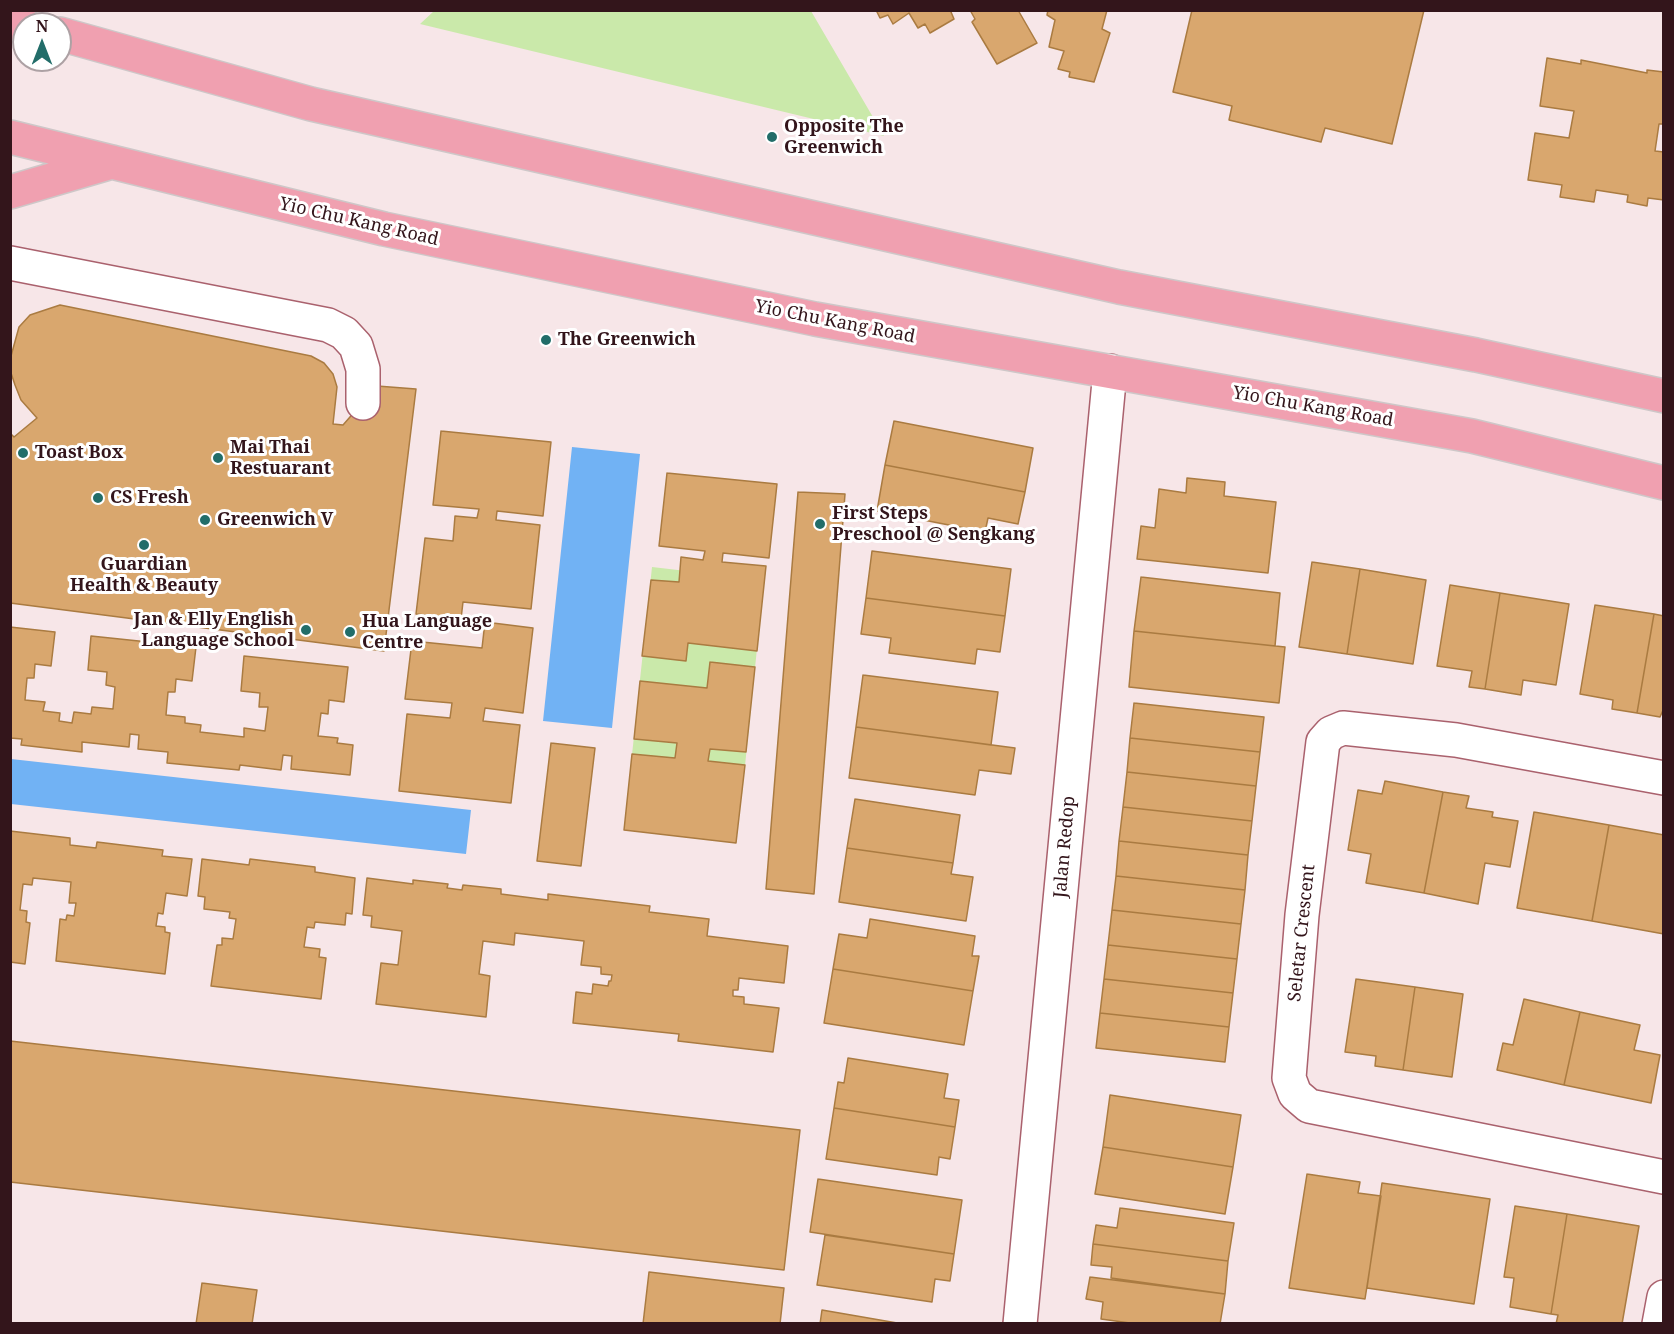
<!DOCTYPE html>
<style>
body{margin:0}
#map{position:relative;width:1674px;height:1334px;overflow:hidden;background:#f7e6e8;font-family:"Noto Serif",serif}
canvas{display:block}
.frame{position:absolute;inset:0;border:12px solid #33151b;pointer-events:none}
.north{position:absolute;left:12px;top:12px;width:60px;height:60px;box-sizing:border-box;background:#fff;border:2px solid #ada1a4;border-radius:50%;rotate:0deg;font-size:16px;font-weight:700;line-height:24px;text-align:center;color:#33151b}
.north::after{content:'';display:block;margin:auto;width:21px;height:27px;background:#226d69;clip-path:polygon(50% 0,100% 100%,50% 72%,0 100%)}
</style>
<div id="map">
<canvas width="1674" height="1334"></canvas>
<div class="frame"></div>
<div class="north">N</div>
</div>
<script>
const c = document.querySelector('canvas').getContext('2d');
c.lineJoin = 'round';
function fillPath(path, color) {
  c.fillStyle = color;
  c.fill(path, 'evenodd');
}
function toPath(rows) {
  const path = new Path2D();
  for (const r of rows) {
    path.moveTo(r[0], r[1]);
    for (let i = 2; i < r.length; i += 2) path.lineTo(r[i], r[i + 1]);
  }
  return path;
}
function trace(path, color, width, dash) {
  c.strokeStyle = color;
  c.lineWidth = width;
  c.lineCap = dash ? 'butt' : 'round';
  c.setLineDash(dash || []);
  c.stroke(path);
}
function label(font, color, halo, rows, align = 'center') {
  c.font = font + ' "Noto Serif",serif';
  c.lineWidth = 6;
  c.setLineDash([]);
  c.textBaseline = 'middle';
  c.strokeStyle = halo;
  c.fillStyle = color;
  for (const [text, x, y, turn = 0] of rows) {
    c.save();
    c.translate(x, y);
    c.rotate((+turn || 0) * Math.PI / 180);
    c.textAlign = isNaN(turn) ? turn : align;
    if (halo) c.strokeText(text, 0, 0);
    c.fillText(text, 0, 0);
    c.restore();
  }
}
fillPath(toPath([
 [434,11,811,11,884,136,420,24],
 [652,567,764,580,742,795,629,783]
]), '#cae9aa');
fillPath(toPath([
 [572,447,640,454,612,728,543,721],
 [11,759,471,810,466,854,11,804]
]), '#71b2f4');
const building = toPath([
 [876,10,954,10,951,12,954,19,930,33,925,24,918,28,909,13,893,24,888,15,880,18,876,10],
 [970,10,1018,10,1037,43,997,64,972,22,975,19,970,10],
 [1048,10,1107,10,1102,29,1110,33,1094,82,1069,77,1070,72,1058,69,1064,51,1049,47,1055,20,1047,15,1048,10],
 [1192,10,1424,10,1392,144,1325,128,1321,142,1229,120,1232,106,1173,92,1192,10],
 [1547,58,1581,64,1581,60,1647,73,1647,70,1664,72,1664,124,1659,124,1655,151,1664,152,1664,200,1648,198,1647,206,1627,202,1628,195,1596,190,1594,202,1560,197,1562,185,1528,180,1535,133,1569,138,1574,111,1540,106,1547,58],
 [60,305,311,356,324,363,333,374,337,387,333,424,343,425,377,386,416,389,384,651,10,603,10,433,14,437,37,418,21,400,15,385,11,373,11,356,19,327,30,315,60,305],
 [894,421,1033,448,1025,492,885,465,894,421],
 [441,431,551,442,543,516,497,511,496,520,540,525,531,609,463,602,461,619,416,614,425,538,453,541,455,516,477,518,479,509,433,505,441,431],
 [885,465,1025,492,1018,524,988,518,985,532,877,511,885,465],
 [667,473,777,484,769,558,723,553,722,562,766,566,757,651,688,643,686,661,642,656,651,580,679,582,681,557,703,560,705,551,659,546,667,473],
 [1187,478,1225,482,1224,496,1276,502,1268,573,1137,559,1141,526,1155,528,1159,489,1186,493,1187,478],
 [798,492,845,494,814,894,766,889,798,492],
 [872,551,1011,569,1005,616,866,598,872,551],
 [1312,562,1360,569,1347,654,1299,647,1312,562],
 [1360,569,1426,580,1413,664,1347,654,1360,569],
 [1141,577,1280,593,1275,646,1134,631,1141,577],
 [1450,585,1500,593,1485,689,1469,687,1472,671,1437,666,1450,585],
 [1500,593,1569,604,1556,685,1523,680,1521,695,1485,689,1500,593],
 [866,598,1005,616,1000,652,977,649,975,664,889,653,891,638,861,634,866,598],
 [1595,605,1654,614,1637,713,1612,709,1613,700,1580,694,1595,605],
 [1654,614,1664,616,1664,708,1660,717,1637,713,1654,614],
 [485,622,533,628,523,713,485,708,483,721,520,725,511,803,399,791,407,714,450,718,452,703,405,699,412,641,482,648,485,622],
 [10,627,55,632,51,666,35,664,34,678,27,678,25,700,45,702,43,711,60,713,59,721,72,723,74,712,91,714,92,707,113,709,115,687,106,685,107,672,88,670,91,636,196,647,192,681,176,679,175,692,168,692,166,715,185,717,185,723,201,725,200,732,244,737,244,728,265,731,268,707,259,707,260,693,241,691,244,656,348,667,344,702,329,700,328,714,321,713,318,736,338,738,337,743,353,745,350,775,291,769,292,756,283,755,281,770,240,765,239,770,167,763,168,752,138,749,139,735,130,734,129,747,82,742,82,752,21,745,22,739,10,738,10,627],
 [1134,631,1285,647,1279,703,1129,687,1134,631],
 [710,662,755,667,746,752,710,749,708,761,745,765,736,843,624,830,632,754,675,758,677,743,634,739,640,681,707,688,710,662],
 [863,675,998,692,991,745,856,727,863,675],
 [1134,703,1264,717,1260,752,1130,738,1134,703],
 [856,727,1015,748,1011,774,979,770,975,795,849,778,856,727],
 [1130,738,1260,752,1256,786,1127,772,1130,738],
 [551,743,595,748,581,866,537,861,551,743],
 [1127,772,1256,786,1252,821,1123,807,1127,772],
 [1385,781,1443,792,1424,893,1366,883,1371,854,1348,850,1358,790,1382,794,1385,781],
 [1443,792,1469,796,1466,808,1493,812,1492,817,1518,821,1510,867,1485,863,1478,904,1424,893,1443,792],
 [855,799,960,815,953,863,847,848,855,799],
 [1123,807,1252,821,1248,855,1119,841,1123,807],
 [1534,812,1609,825,1592,921,1517,908,1534,812],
 [1609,825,1664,835,1664,934,1592,921,1609,825],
 [10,831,70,838,70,845,96,848,97,842,163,850,162,856,192,859,187,896,166,893,163,914,158,913,156,926,165,927,165,932,170,933,165,974,56,961,60,919,66,920,67,915,74,916,76,903,69,903,71,882,33,878,32,885,23,884,20,910,27,911,26,922,30,923,25,964,10,962,10,831],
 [1119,841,1248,855,1245,890,1116,876,1119,841],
 [847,848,953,863,951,874,973,877,966,921,839,902,847,848],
 [202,859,249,865,250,859,315,867,315,872,355,878,352,914,346,913,345,925,315,922,314,928,307,927,304,947,320,949,319,957,326,958,321,999,211,986,217,945,222,945,222,938,233,939,236,919,229,918,230,912,204,909,205,897,198,896,202,859],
 [1116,876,1245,890,1241,924,1112,910,1116,876],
 [367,878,413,884,413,880,448,884,447,888,462,890,463,885,501,889,501,894,548,900,548,894,650,906,649,912,709,919,707,936,788,946,784,983,739,978,738,990,733,990,733,996,744,997,744,1004,779,1008,773,1052,678,1041,679,1034,573,1023,576,992,592,994,593,984,608,986,609,981,611,981,612,975,601,974,601,967,581,965,584,941,515,933,514,945,483,941,479,974,490,976,486,1017,376,1004,381,963,398,965,402,931,371,927,372,916,363,915,367,878],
 [1112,910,1241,924,1237,959,1108,945,1112,910],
 [870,919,975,936,972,956,979,956,973,991,833,969,839,934,867,938,870,919],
 [1108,945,1237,959,1233,993,1104,979,1108,945],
 [833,969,973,991,964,1045,824,1023,833,969],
 [1104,979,1233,993,1229,1027,1100,1013,1104,979],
 [1356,979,1415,987,1403,1070,1375,1066,1376,1056,1345,1052,1356,979],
 [1415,987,1463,994,1452,1077,1403,1070,1415,987],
 [1524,999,1580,1012,1564,1085,1497,1070,1503,1043,1513,1045,1524,999],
 [1580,1012,1640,1025,1634,1050,1660,1055,1651,1103,1564,1085,1580,1012],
 [1100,1013,1229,1027,1225,1062,1096,1048,1100,1013],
 [10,1041,800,1130,784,1270,10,1182,10,1041],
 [848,1058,948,1074,944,1098,959,1100,955,1127,834,1108,838,1082,844,1083,848,1058],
 [1110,1095,1241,1115,1233,1167,1103,1147,1110,1095],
 [834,1108,955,1127,950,1159,939,1157,937,1175,826,1159,834,1108],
 [1103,1147,1233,1167,1225,1214,1095,1194,1103,1147],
 [1307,1174,1360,1182,1358,1193,1381,1196,1365,1299,1289,1288,1307,1174],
 [818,1179,962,1200,954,1254,810,1232,818,1179],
 [1382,1183,1490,1199,1474,1304,1367,1288,1382,1183],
 [1515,1206,1567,1214,1551,1314,1510,1307,1514,1278,1504,1277,1515,1206],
 [1120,1208,1234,1223,1228,1261,1093,1244,1096,1225,1117,1228,1120,1208],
 [1567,1214,1639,1226,1622,1324,1556,1324,1558,1315,1551,1314,1567,1214],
 [825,1235,954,1254,950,1281,935,1279,932,1302,817,1285,825,1235],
 [1093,1244,1228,1261,1225,1294,1111,1278,1112,1267,1091,1265,1093,1244],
 [649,1272,784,1288,780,1324,643,1324,649,1272],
 [1090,1277,1225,1294,1220,1324,1137,1324,1101,1319,1103,1302,1086,1299,1090,1277],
 [202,1283,257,1290,252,1324,196,1324,202,1283],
 [822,1310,903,1324,820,1324,822,1310]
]);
fillPath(building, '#d9a76e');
trace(building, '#aa7b41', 1.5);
const minor = toPath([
 [10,263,328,325,344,333,356,346,363,369,363,403],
 [1664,778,1456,740,1343,728,1331,733,1323,742,1302,915,1289,1078,1295,1094,1309,1106,1664,1177],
 [1020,1324,1110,371],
 [1659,1324,1664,1297]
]);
const major = toPath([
 [10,21,24,25],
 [60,34,311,104,1119,287,1476,355,1664,396],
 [10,137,384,229,815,319,1472,436,1664,483],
 [10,192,112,162]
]);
trace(minor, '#aa616d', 36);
trace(major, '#cec7c8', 36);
trace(minor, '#fff', 33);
trace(major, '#f0a0b0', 33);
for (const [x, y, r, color] of [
 [772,137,6,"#226d69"],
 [546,340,6,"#226d69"],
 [23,453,6,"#226d69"],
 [218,458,6,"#226d69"],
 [98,498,6,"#226d69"],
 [205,520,6,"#226d69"],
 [820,524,6,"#226d69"],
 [144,545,6,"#226d69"],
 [306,630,6,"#226d69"],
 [350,632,6,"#226d69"]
]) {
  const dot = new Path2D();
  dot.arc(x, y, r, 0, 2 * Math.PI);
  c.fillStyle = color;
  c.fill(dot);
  trace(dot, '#fff', 2);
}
label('bold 18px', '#33151b', '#fff', [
 ["Opposite The",784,127],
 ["Greenwich",784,148],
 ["The Greenwich",558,340],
 ["Mai Thai",230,448],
 ["Restuarant",230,469],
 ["Toast Box",35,453],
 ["CS Fresh",110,498],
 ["First Steps",832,514],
 ["Preschool @ Sengkang",832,535],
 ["Greenwich V",217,520],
 ["Guardian",144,565,"center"],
 ["Health & Beauty",144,586,"center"],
 ["Jan & Elly English",294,620,"right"],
 ["Language School",294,641,"right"],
 ["Hua Language",362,622],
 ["Centre",362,643]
], 'left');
label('18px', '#33151b', '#fff', [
 ["Yio Chu Kang Road",359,222,13],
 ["Yio Chu Kang Road",835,322,11],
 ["Yio Chu Kang Road",1313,407,10],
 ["Jalan Redop",1065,847,-85],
 ["Seletar Crescent",1302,933,-84]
]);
</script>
